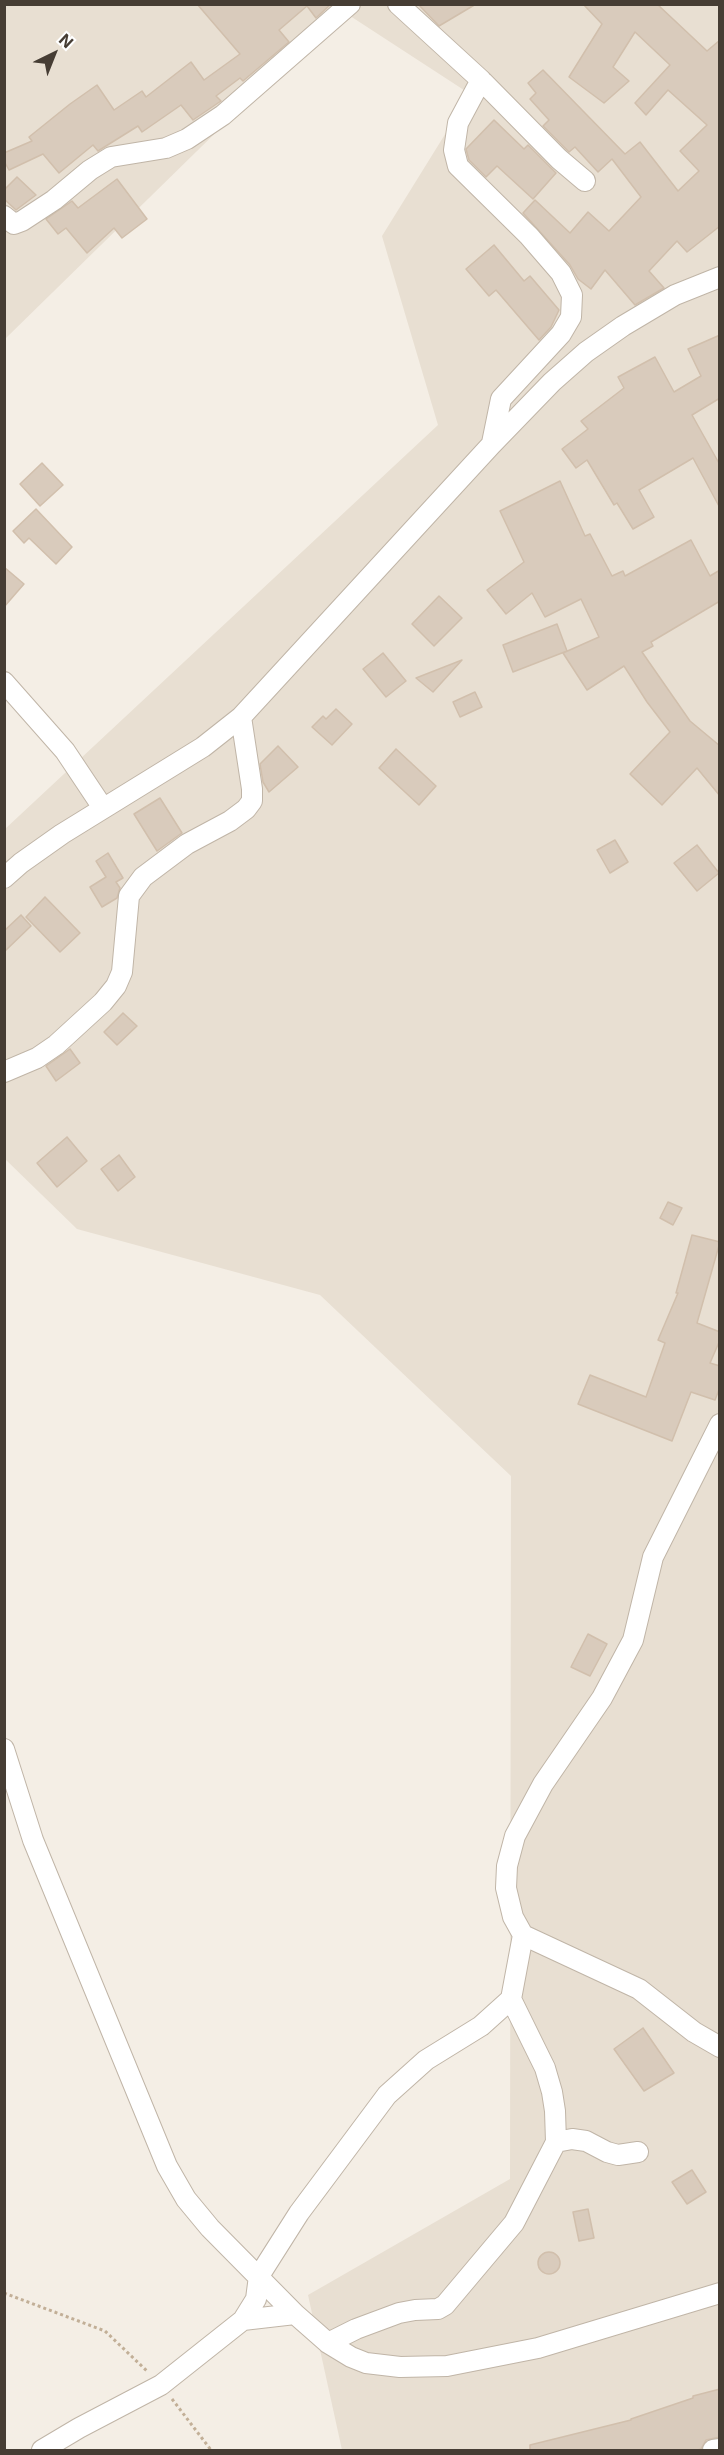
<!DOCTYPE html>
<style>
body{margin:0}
#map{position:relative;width:724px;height:2455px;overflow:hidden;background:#f4eee5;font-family:Inter,sans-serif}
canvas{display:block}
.frame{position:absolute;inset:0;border:6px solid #463d34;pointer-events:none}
.north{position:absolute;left:24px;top:24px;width:60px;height:60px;-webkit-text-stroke:4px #fff;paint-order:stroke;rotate:43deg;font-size:16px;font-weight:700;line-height:24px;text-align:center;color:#463d34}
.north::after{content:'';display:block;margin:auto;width:21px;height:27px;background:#463d34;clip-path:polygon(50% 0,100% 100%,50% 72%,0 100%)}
</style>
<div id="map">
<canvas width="724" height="2455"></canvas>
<div class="frame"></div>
<div class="north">N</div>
</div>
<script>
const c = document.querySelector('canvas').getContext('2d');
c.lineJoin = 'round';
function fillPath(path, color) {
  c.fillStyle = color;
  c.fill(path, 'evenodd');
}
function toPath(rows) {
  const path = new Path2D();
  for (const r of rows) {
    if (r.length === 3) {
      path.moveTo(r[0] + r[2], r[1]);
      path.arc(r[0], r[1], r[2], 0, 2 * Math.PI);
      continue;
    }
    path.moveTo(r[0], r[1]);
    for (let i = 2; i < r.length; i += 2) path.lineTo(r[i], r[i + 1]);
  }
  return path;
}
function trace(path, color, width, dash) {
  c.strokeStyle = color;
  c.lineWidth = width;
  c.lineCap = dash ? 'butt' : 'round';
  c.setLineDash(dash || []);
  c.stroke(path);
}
fillPath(toPath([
 [5,5,719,5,719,2450,342,2450,308,2295,510,2179,511,1476,320,1295,77,1229,5,1159,5,829,438,425,382,236,470,94,341,10,5,339]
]), '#e8dfd2');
const building = toPath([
 [197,4,331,4,316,18,307,6,279,30,289,42,243,81,240,78,216,96,221,101,193,120,181,105,142,132,138,126,98,151,93,145,59,173,43,154,9,170,4,161,4,153,32,141,29,137,70,104,97,85,114,110,142,91,146,97,191,62,204,80,240,54,197,4],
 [418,4,476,4,439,26,418,4],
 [583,4,657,4,707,51,720,40,720,226,687,252,677,241,649,271,664,288,635,305,605,270,591,289,578,279,570,265,523,213,535,200,570,233,588,212,609,231,641,197,612,159,598,172,575,147,569,152,543,126,549,120,530,99,536,93,528,83,543,70,625,154,640,142,678,191,699,171,680,151,707,125,668,90,646,115,635,103,670,65,635,32,613,67,629,81,604,103,569,77,602,24,583,4],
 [494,120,524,149,528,145,556,173,533,199,497,166,486,177,469,160,466,149,494,120],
 [17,177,36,195,16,210,4,199,4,190,17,177],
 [117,179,147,219,122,238,114,228,87,253,66,228,58,234,46,219,72,201,78,208,117,179],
 [494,245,524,281,530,276,559,310,551,327,539,340,496,290,489,296,466,269,494,245],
 [720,335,720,398,692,415,720,465,720,508,693,458,639,490,654,517,633,529,617,503,614,505,587,460,576,468,562,449,588,429,581,421,624,388,618,377,655,357,674,392,701,376,688,349,720,335],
 [42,463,63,485,40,506,20,484,42,463],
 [560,481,585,536,590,534,612,576,623,571,625,576,691,540,710,576,720,570,720,601,651,642,653,646,642,652,690,721,720,746,720,796,697,768,662,805,630,774,670,732,647,702,624,666,587,690,563,653,599,637,581,599,545,617,532,593,506,614,487,590,524,562,500,511,560,481],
 [36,509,72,547,56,564,29,538,24,543,13,531,36,509],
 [4,567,24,584,4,607,4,567],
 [439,596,462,618,434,646,412,624,439,596],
 [557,624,567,651,513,672,503,645,557,624],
 [383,653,406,681,386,697,363,669,383,653],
 [462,660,433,692,416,678,462,660],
 [475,692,482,707,460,717,453,702,475,692],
 [336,709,352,724,332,745,312,727,323,716,326,719,336,709],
 [278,746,298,767,269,792,263,782,260,764,278,746],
 [396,749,436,786,419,805,379,768,396,749],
 [160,798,182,833,157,851,134,814,160,798],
 [615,840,628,862,610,873,597,850,615,840],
 [697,845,719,873,697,891,674,863,697,845],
 [108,853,123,878,116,882,120,888,117,898,102,907,90,887,106,877,96,861,108,853],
 [45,897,80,933,60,952,26,917,45,897],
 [21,915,31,926,4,952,4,931,21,915],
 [123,1013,137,1026,117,1045,104,1032,123,1013],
 [70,1049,80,1063,56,1081,46,1066,70,1049],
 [67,1137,87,1161,57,1187,37,1163,67,1137],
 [119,1155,135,1177,118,1191,101,1169,119,1155],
 [668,1202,682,1208,673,1225,660,1218,668,1202],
 [692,1235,720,1242,697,1323,720,1332,720,1340,710,1363,720,1366,720,1387,715,1400,691,1392,672,1441,578,1404,590,1375,646,1397,665,1343,658,1340,678,1293,676,1293,692,1235],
 [588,1634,607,1644,590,1676,571,1667,588,1634],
 [643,2028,674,2073,644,2091,614,2049,643,2028],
 [692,2170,706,2192,687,2204,672,2182,692,2170],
 [588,2209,594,2238,579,2241,573,2212,588,2209],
 [549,2263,11],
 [720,2389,720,2437,706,2440,701,2449,694,2451,530,2451,530,2445,631,2420,631,2419,693,2398,693,2396,720,2389]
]);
fillPath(building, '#d9cbbc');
trace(building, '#d1bfac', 1.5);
const minor = toPath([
 [398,4,481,80,559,159,585,181],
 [481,80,458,123,454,150,458,166,529,236,561,273,572,295,571,317,561,334,501,399,492,443],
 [4,216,14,224,22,221,54,200,90,170,111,157,166,148,187,139,223,115,350,4],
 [4,682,65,751,103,808],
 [4,878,21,863,62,834,203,747,241,717,492,444,552,382,586,352,623,326,675,295,720,277],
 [4,1072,37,1058,56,1045,103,1002,116,986,122,972,129,896,143,877,187,844,230,821,246,809,252,801,252,789,241,717],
 [720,1424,653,1557,633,1640,602,1698,543,1784,515,1836,507,1866,506,1888,513,1917,523,1935,639,1989,694,2032,720,2047],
 [4,1749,33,1840,167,2166,186,2199,210,2228,295,2314,328,2343,351,2357,366,2363,400,2367,447,2366,538,2348,720,2293],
 [511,1999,545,2068,552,2092,555,2111,556,2142],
 [243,2320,295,2314],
 [328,2343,356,2329,399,2313,415,2310,438,2309,445,2305,514,2223,556,2142,572,2139,586,2141,607,2152,618,2155,638,2152],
 [42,2450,79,2428,161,2385,243,2320,256,2299,259,2276,299,2213,387,2095,426,2060,481,2026,511,1999,523,1935],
 [713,2450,720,2449]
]);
trace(minor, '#c0b5a7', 22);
trace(toPath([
 [4,2293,105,2331,148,2372],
 [172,2399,211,2450]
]), '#c2af97', 3, [3, 3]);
trace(minor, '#fff', 20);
</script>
